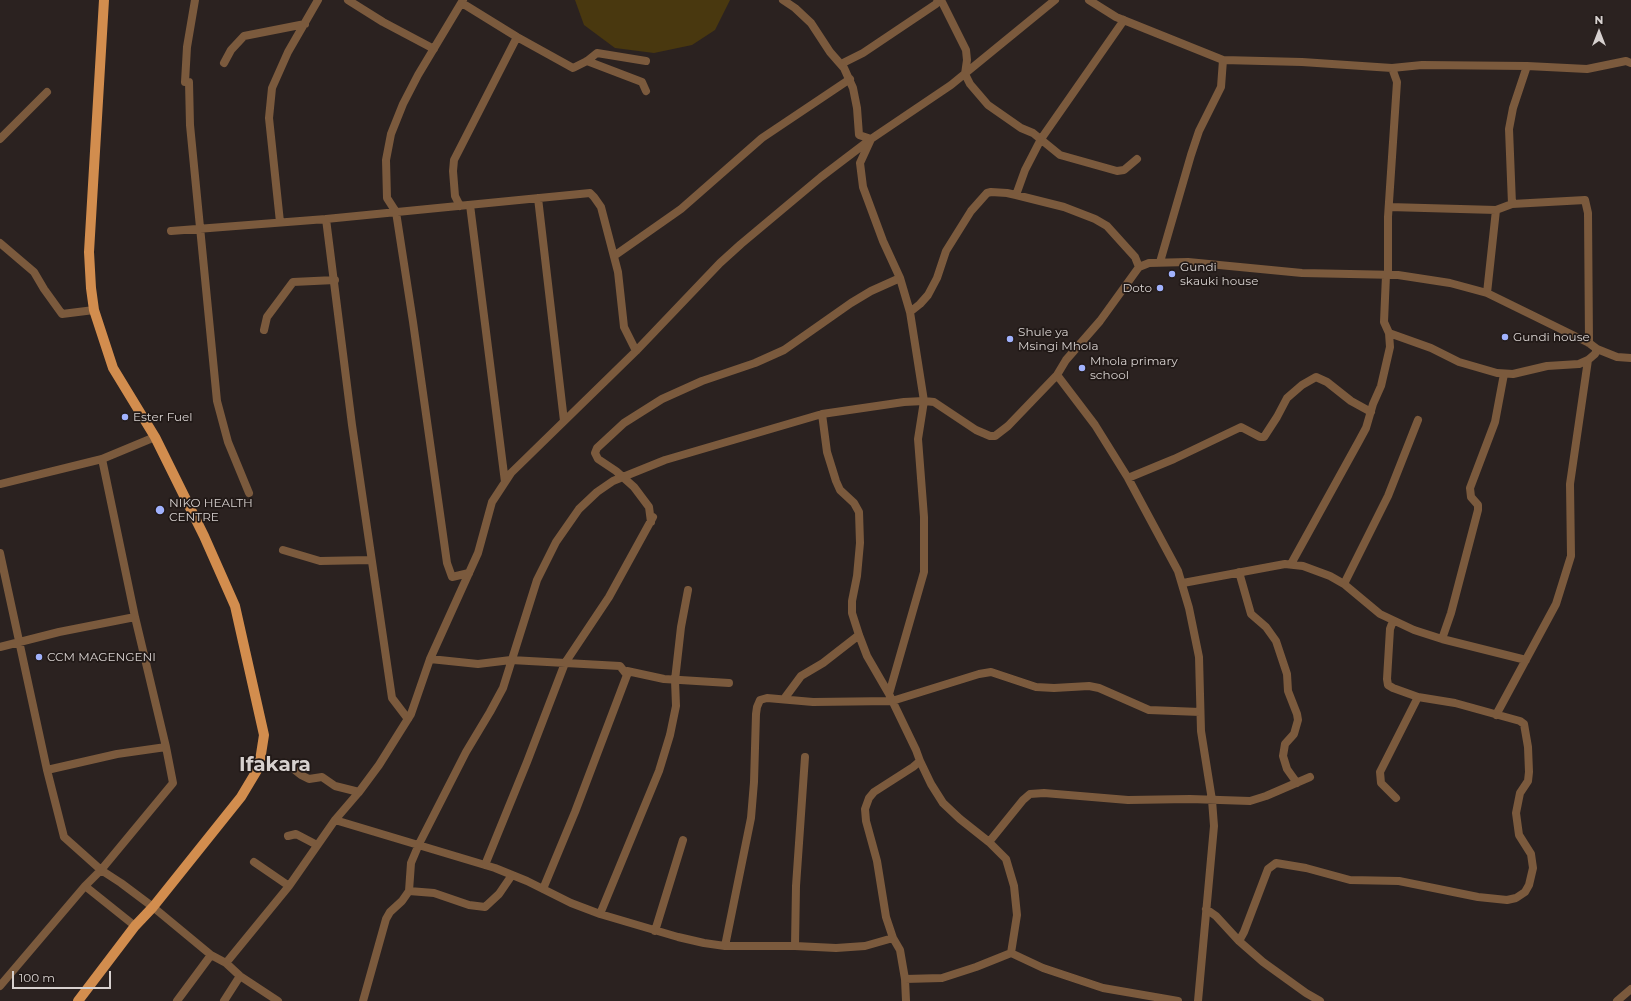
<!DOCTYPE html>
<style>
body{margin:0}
#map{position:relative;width:1631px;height:1001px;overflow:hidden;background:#2b2220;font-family:Montserrat,sans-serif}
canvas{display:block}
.north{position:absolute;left:1579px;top:12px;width:40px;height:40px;-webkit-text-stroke:3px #211917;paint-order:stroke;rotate:0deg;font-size:11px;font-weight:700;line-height:16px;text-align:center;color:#d7d1cf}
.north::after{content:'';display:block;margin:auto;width:14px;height:18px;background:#d7d1cf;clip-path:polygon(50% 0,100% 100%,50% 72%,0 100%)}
.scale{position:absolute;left:12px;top:971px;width:99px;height:18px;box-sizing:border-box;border:2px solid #d7d1cf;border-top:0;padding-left:5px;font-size:12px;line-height:14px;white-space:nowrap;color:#d7d1cf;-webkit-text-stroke:3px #211917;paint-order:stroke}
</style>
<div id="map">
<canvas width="1631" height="1001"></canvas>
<div class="north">N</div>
<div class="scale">100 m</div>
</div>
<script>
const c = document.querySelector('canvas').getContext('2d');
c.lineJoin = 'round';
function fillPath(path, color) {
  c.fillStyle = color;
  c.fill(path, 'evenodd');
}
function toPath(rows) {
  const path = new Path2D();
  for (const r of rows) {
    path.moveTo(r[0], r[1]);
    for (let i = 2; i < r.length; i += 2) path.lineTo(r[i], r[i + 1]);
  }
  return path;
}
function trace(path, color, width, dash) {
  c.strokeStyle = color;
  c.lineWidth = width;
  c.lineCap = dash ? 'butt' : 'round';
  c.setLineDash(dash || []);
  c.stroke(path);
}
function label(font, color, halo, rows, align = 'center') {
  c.font = font + ' Montserrat,sans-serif';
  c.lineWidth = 3.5;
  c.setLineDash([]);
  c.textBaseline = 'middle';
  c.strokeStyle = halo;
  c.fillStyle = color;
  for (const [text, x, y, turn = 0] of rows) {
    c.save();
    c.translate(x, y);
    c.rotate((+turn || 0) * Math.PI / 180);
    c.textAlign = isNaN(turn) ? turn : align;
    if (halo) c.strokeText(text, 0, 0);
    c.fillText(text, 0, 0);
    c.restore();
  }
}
fillPath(toPath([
 [575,0,730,0,715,30,692,45,654,53,615,48,584,25]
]), '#49380f');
trace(toPath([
 [348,0,383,22,434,49],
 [463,0,418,75,403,104,391,134,386,160,387,198,396,212,413,322,447,563,452,577,469,573],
 [783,0,795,8,811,23,830,52,844,68,853,88,857,108,859,135,871,139,860,163,863,187,883,241,900,278,910,312,924,401,918,439,924,517,924,572,889,694,916,750,920,761,913,767,874,792,869,798,865,809,866,821,877,861,886,917,893,938,900,950,905,979,906,1001],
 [941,0,966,50,967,60,965,74,970,84,988,105,1021,128,1033,133,1060,155,1117,171,1124,170,1137,159],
 [1089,0,1116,17,1223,60,1302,62,1392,68,1397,82,1388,217,1388,275],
 [462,3,517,37,573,68,587,61,597,53,646,61],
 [587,61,642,82,646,91],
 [224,63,231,50,244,36,305,24],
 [841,64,863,53,936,4,938,0],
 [1392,68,1422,65,1527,66,1587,69,1626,61,1631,63],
 [185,82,187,47,195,0],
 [189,82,190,125,217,401,228,442,249,493],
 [0,139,47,92],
 [1016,195,1025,170,1041,139,1124,20],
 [538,198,564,421],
 [1512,204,1509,129,1513,108,1527,66],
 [470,205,505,482],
 [460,206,455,196,453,171,454,160,517,37],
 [1389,207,1496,210,1512,204,1585,200,1588,213,1589,343],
 [326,219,352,425,392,698,408,719],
 [280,222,269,118,272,88,288,52,318,0],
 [171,231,326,219,590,193,594,197,601,207,618,272,624,327,636,351],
 [0,243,34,272,44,289,62,314,94,310],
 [614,256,681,209,762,138,850,79],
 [1160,262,1191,155,1199,131,1221,87,1223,60],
 [1487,293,1496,210],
 [910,312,920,304,928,295,937,278,946,251,971,211,987,193,991,192,1007,193,1016,195,1064,207,1095,219,1107,226,1135,257,1139,267],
 [264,330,267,317,293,282,335,280],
 [1389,333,1431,348,1459,362,1497,373,1513,374,1547,366,1579,364,1588,360,1595,354,1597,349],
 [1057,375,1095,425,1128,478,1178,571,1189,608,1199,657,1201,731,1212,800,1214,826,1198,1001],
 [822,414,827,452,836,481,840,490,854,503,859,512,860,543,857,576,852,601,852,613,859,635,867,656,889,694],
 [1128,478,1174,459,1241,427,1260,437,1264,437,1277,417,1287,398,1302,385,1316,377,1327,382,1351,401,1371,412],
 [0,484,102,459,155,437],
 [651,522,649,507,634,487,616,471,598,459,595,453,597,448,624,423,662,399,702,381,755,363,784,350,851,303,871,291,900,278],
 [283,550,320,561,371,560],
 [0,553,47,770,64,837,101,870,121,883,153,907,211,955,226,963,240,976,278,1001],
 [1291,564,1359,441,1366,428,1373,404,1381,386,1390,347,1389,333,1384,322,1386,275],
 [1239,572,1251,614,1266,627,1276,641,1287,674,1288,691,1297,714,1298,720,1294,734,1285,744,1283,756,1287,769,1297,783],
 [1183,583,1285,564,1303,566,1330,576,1344,584,1380,614,1414,630,1442,639,1526,660],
 [1344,584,1388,496,1418,420],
 [1442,639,1451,613,1478,510,1478,505,1471,497,1470,488,1495,422,1504,374],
 [0,647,59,632,135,617],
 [430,659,478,664,511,660,620,666,627,675,575,812,543,889],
 [627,675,627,671,664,679,729,683],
 [784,699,801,676,823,663,859,635],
 [1496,715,1556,604,1571,556,1570,484,1588,360],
 [920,761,931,784,943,803,960,819,989,842,1006,859,1014,886,1017,915,1011,953],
 [286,763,301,775,309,779,322,777,335,786,359,792],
 [47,770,117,754,166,747],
 [1396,798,1381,783,1380,772,1418,697],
 [335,820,495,868,527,881,571,903,600,914,678,937,704,943,725,946,795,946,836,948,865,946,893,938],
 [288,836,296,834,317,845],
 [989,842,1023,800,1030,794,1044,793,1128,800,1190,799,1250,801,1266,796,1310,777],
 [254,862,289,886],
 [485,865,527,762,565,663,609,597,653,517],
 [85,886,135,926],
 [409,891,434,893,469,905,485,907,499,894,512,875],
 [1206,909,1216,916,1239,941,1263,962,1306,993,1320,1001],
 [600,914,659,771,670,735,676,706,675,680,681,627,688,590],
 [655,931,683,840],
 [1239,941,1244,932,1268,869,1276,863,1306,868,1350,880,1399,881,1478,897,1507,900,1516,898,1525,892,1529,885,1533,868,1531,854,1519,835,1516,813,1520,793,1528,781,1529,772,1528,747,1524,724,1520,721,1455,703,1418,697,1393,688,1388,685,1387,679,1390,629,1393,621],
 [725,946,751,818,754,782,756,714,757,707,760,700,767,698,813,702,892,701,979,674,991,672,1036,687,1054,688,1089,686,1099,688,1149,710,1200,712],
 [795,946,796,886,805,757],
 [226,963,289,886,335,820,359,792,379,765,411,714,430,659,478,553,492,502,511,473,636,351,720,263,741,244,821,177,871,139,951,85,1055,0],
 [905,979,942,978,976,967,1011,953,1043,968,1103,988,1178,1001],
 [0,986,85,886,101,870,173,783,166,747,135,617,102,459],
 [177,1001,211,955],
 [224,1001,240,976],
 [363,1001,386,919,390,912,402,901,409,891,411,863,419,844,466,752,490,712,503,688,537,580,556,542,579,509,597,492,613,481,665,460,822,414,904,402,924,401,934,402,976,430,990,436,995,436,1008,426,1057,375,1066,360,1100,321,1139,267,1149,263,1188,262,1302,273,1398,275,1450,283,1487,293,1589,343,1597,349,1617,357,1631,358],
 [1617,1001,1631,989]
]), '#7b5a3d', 8);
trace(toPath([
 [78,1001,135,926,153,907,241,797,259,767,264,735,235,606,204,536,155,437,113,368,94,310,91,288,89,252,104,0]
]), '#d28d4e', 10);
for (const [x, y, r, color] of [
 [1172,274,4,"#a1b2fd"],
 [1160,288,4,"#a1b2fd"],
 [1505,337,4,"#a1b2fd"],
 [1010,339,4,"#a1b2fd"],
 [1082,368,4,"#a1b2fd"],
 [125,417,4,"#a1b2fd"],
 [160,510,5,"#a1b2fd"],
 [39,657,4,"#a1b2fd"]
]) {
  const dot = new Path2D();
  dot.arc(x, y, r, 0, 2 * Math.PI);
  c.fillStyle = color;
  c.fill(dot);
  trace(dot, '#211917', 1.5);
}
label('12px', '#d7d1cf', '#211917', [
 ["Gundi",1180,267],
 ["skauki house",1180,281],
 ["Doto",1152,288,"right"],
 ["Shule ya",1018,332],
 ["Msingi Mhola",1018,346],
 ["Gundi house",1513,337],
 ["Mhola primary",1090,361],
 ["school",1090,375],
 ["Ester Fuel",133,417],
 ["NIKO HEALTH",169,503],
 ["CENTRE",169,517],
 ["CCM MAGENGENI",47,657]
], 'left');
label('bold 20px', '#d7d1cf', '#211917', [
 ["Ifakara",275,765]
]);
</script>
